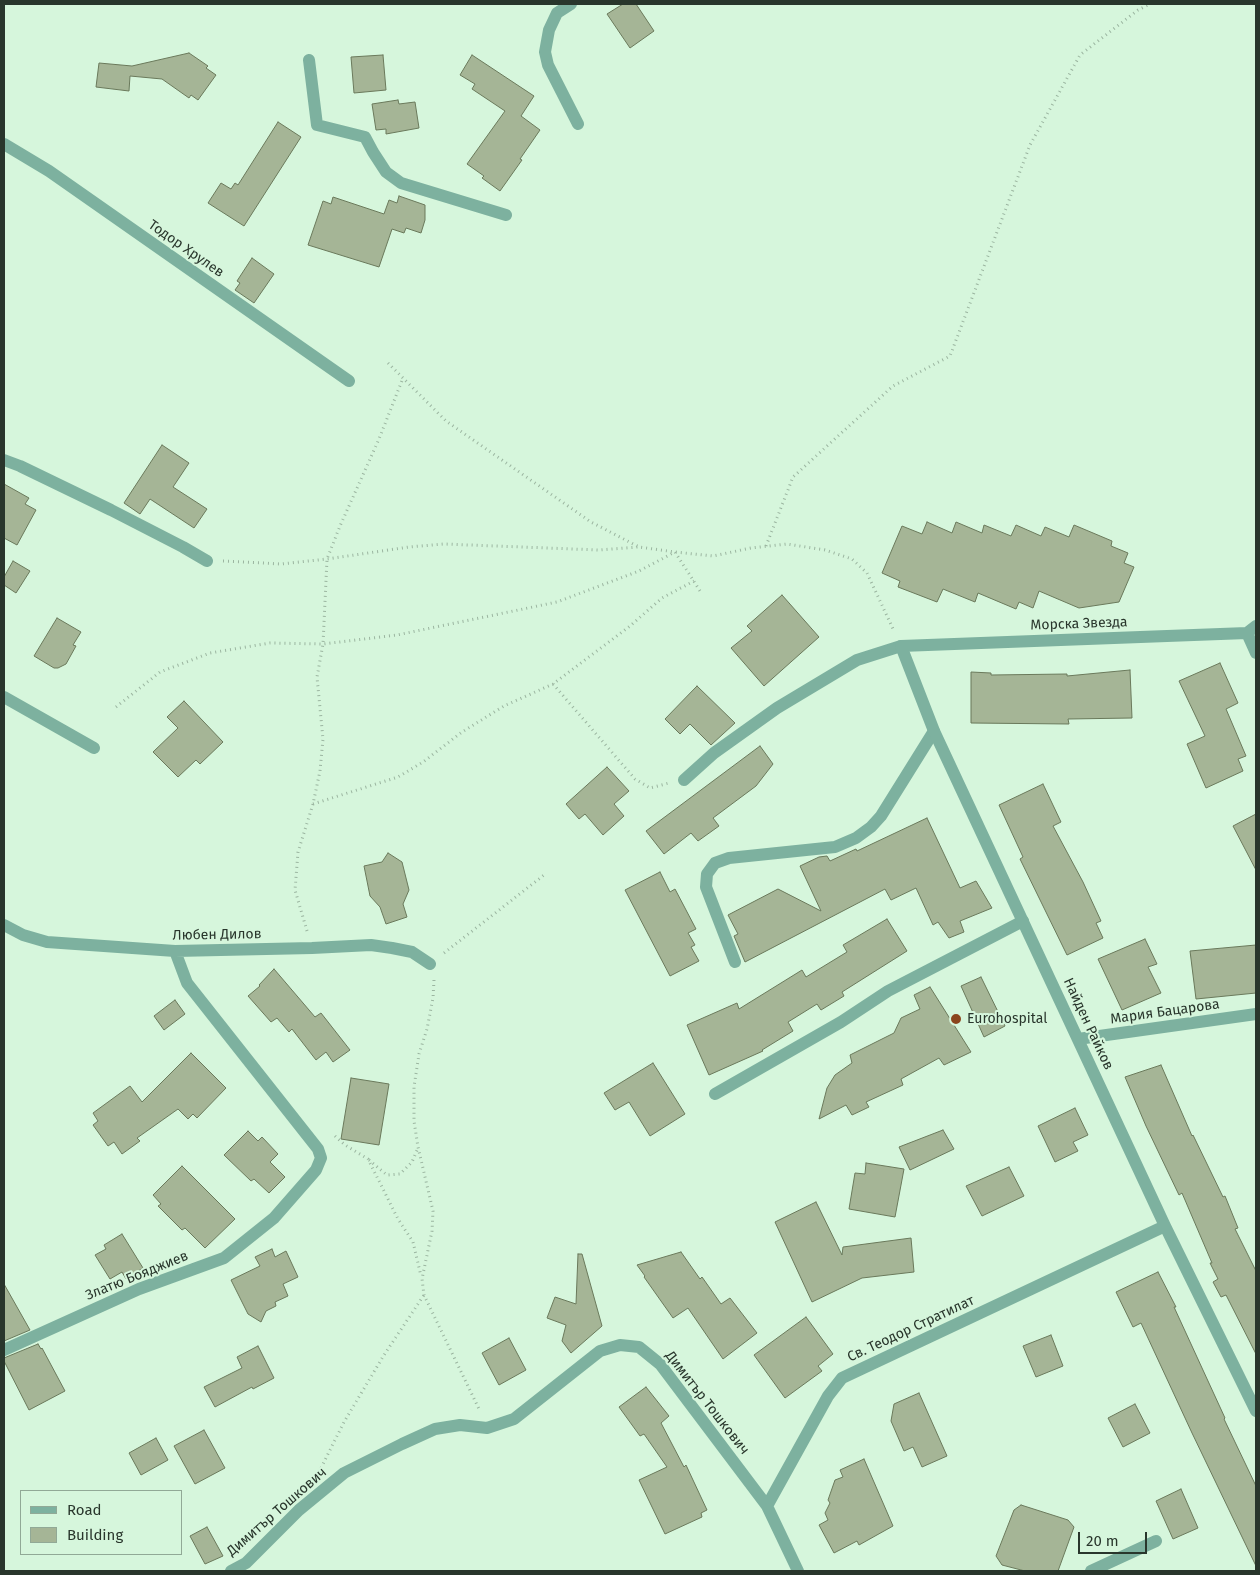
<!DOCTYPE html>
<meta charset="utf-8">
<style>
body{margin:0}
#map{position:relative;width:1260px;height:1575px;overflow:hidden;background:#d6f6dc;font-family:"Fira Sans",sans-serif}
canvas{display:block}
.frame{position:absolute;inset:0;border:5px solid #29362c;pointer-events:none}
.legend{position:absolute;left:20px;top:1490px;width:162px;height:65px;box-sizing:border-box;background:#d6f6dc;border:1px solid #91a996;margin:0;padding:6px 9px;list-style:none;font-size:15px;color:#29362c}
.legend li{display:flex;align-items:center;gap:10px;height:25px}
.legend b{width:25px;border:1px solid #91a996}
.scale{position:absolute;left:1078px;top:1532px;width:69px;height:22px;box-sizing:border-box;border:2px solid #29362c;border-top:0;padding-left:6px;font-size:15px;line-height:18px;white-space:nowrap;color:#29362c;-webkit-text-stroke:4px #d6f6dc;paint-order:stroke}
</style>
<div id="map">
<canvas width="1260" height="1575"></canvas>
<div class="frame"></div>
<ul class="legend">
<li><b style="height:6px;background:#7db19f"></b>Road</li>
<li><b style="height:14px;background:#a5b596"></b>Building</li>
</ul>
<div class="scale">20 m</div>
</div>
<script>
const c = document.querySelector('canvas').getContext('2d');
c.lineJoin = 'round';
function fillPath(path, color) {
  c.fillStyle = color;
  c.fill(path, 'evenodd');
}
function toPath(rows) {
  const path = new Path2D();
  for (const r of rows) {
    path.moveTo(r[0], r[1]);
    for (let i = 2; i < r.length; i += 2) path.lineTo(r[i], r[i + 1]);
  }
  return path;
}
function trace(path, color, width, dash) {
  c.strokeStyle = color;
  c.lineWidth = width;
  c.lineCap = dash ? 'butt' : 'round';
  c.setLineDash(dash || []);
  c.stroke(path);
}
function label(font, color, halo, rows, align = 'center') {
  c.font = font + ' "Fira Sans",sans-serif';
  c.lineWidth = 4;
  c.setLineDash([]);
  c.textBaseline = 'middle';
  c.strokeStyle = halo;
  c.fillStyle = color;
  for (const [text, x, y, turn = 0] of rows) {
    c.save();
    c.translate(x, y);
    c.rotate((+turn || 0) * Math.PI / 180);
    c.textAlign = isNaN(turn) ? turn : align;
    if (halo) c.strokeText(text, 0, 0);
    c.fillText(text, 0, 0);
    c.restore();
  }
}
const building = toPath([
 [623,4,636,4,654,31,630,48,607,14,623,4],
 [189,53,208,66,206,68,216,75,198,100,191,95,189,98,162,79,130,76,129,91,96,87,99,63,132,66,189,53],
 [383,55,386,90,354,93,351,57,383,55],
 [472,55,534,96,521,116,540,130,520,159,522,160,500,191,482,178,484,176,467,164,505,111,472,89,475,84,460,75,472,55],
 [398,100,399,104,415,102,419,128,386,134,386,129,376,130,372,104,398,100],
 [278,122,301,137,244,226,208,203,221,183,231,189,235,183,238,185,278,122],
 [399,196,425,205,425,220,421,233,406,228,404,233,392,229,379,267,308,245,323,201,331,204,333,197,384,214,389,200,397,203,399,196],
 [252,258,274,274,254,303,235,290,240,283,237,281,252,258],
 [162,445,189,463,173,487,207,509,194,528,150,499,140,514,124,503,162,445],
 [4,484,29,498,25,504,36,510,17,545,4,538,4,484],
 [927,522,952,533,956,522,982,533,984,525,1011,536,1016,525,1041,536,1045,527,1069,537,1074,525,1112,541,1111,546,1128,553,1124,563,1134,567,1119,602,1079,608,1039,591,1033,608,1019,602,1016,609,978,593,975,602,943,589,937,602,898,587,900,581,882,573,902,526,922,534,927,522],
 [13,561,30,571,16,593,4,585,4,577,13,561],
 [782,595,819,637,764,686,731,648,752,631,747,626,782,595],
 [57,618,81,632,73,645,76,646,66,664,58,668,54,668,34,656,57,618],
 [1220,663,1238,703,1226,709,1246,756,1238,759,1243,771,1206,788,1187,744,1205,736,1179,681,1220,663],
 [1130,670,1132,718,1068,719,1069,724,971,723,971,672,991,673,991,675,1067,674,1067,676,1130,670],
 [697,686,735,723,711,745,690,724,680,734,665,719,697,686],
 [184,701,223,742,200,764,196,760,178,777,153,752,178,728,167,717,184,701],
 [760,746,773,764,756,786,713,818,719,826,698,841,691,833,664,854,646,831,760,746],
 [607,767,629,791,614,804,624,816,603,835,585,814,579,819,566,804,607,767],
 [1043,784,1061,822,1053,826,1083,882,1101,921,1096,923,1103,938,1067,955,1020,859,1023,857,999,805,1043,784],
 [1256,814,1256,870,1233,826,1256,814],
 [927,818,960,888,976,881,992,908,960,921,964,932,949,938,938,922,933,925,916,888,891,900,885,889,745,962,734,936,738,934,728,915,778,889,821,911,800,866,819,857,827,856,830,861,856,849,857,851,927,818],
 [388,853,402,862,409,890,403,904,407,917,386,924,380,907,370,896,364,866,382,862,388,853],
 [660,872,670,892,675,889,696,929,688,933,695,945,691,947,699,961,670,976,625,890,660,872],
 [887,919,907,951,842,992,844,996,821,1010,817,1004,788,1022,793,1031,762,1050,763,1051,709,1075,687,1025,737,1003,739,1009,802,970,806,977,847,952,843,945,887,919],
 [1145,939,1157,964,1148,967,1161,993,1122,1010,1098,959,1145,939],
 [1256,945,1256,993,1196,999,1190,951,1256,945],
 [274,969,315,1017,321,1013,350,1050,333,1062,326,1052,316,1060,292,1029,289,1032,277,1018,271,1022,248,996,260,986,259,985,274,969],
 [981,977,1005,1026,984,1037,961,986,981,977],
 [930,987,971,1052,944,1065,939,1058,901,1079,903,1085,866,1102,869,1107,852,1115,846,1105,819,1119,827,1088,835,1075,852,1063,850,1055,894,1033,901,1018,920,1009,914,995,930,987],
 [175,1000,185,1014,164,1030,154,1016,175,1000],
 [191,1053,226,1088,197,1118,193,1114,188,1119,178,1109,137,1138,140,1141,122,1154,114,1142,108,1146,93,1125,98,1121,93,1113,130,1086,142,1102,191,1053],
 [653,1063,685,1114,650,1136,629,1102,615,1110,604,1093,653,1063],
 [1161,1065,1192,1136,1193,1135,1223,1197,1225,1196,1238,1228,1235,1229,1256,1271,1256,1354,1226,1295,1221,1297,1213,1282,1218,1279,1210,1263,1212,1263,1182,1193,1179,1195,1146,1126,1125,1077,1161,1065],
 [351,1078,389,1084,379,1145,341,1139,351,1078],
 [1075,1108,1088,1135,1073,1142,1078,1151,1055,1162,1038,1126,1075,1108],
 [943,1130,954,1149,910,1170,899,1147,943,1130],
 [248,1131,258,1141,262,1137,278,1154,270,1162,285,1177,269,1193,254,1179,251,1181,224,1155,248,1131],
 [866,1163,904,1169,895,1217,849,1209,855,1173,865,1174,866,1163],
 [182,1166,235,1219,205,1248,185,1228,182,1230,158,1206,161,1204,153,1195,182,1166],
 [1009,1167,1024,1196,982,1216,966,1186,1009,1167],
 [816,1202,842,1255,843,1247,911,1238,914,1272,862,1278,812,1302,775,1222,816,1202],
 [122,1234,143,1268,126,1279,122,1272,110,1279,95,1255,106,1249,104,1245,122,1234],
 [272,1249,275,1257,286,1251,298,1277,283,1284,288,1296,275,1302,276,1306,266,1311,261,1322,248,1314,231,1280,260,1266,255,1257,272,1249],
 [681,1252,700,1279,702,1277,721,1304,730,1298,757,1333,723,1359,688,1308,673,1318,644,1277,645,1276,637,1265,681,1252],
 [578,1254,582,1254,602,1326,571,1353,562,1341,566,1325,547,1318,555,1297,576,1304,578,1254],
 [1158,1272,1176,1307,1174,1307,1225,1418,1224,1419,1256,1486,1256,1566,1192,1433,1141,1323,1133,1327,1116,1292,1158,1272],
 [4,1284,30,1330,4,1341,4,1284],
 [806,1317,833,1354,818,1366,822,1371,785,1398,754,1355,806,1317],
 [1051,1335,1063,1366,1036,1377,1023,1346,1051,1335],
 [509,1338,526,1370,499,1385,482,1353,509,1338],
 [38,1344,41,1349,42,1348,65,1391,29,1410,4,1361,4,1358,38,1344],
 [258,1346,274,1378,253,1389,252,1387,215,1407,204,1387,242,1368,237,1357,258,1346],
 [646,1387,669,1416,661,1423,684,1467,686,1465,707,1510,701,1513,702,1517,665,1534,639,1480,667,1467,644,1434,640,1436,619,1407,646,1387],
 [919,1393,947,1456,922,1467,913,1447,904,1451,891,1421,894,1404,919,1393],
 [1135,1404,1150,1433,1123,1447,1108,1418,1135,1404],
 [204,1430,225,1468,195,1484,174,1446,204,1430],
 [156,1438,168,1460,141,1475,129,1453,156,1438],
 [864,1459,893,1526,859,1545,857,1541,834,1553,819,1525,828,1520,825,1513,830,1503,828,1500,835,1480,843,1477,840,1470,864,1459],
 [1181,1489,1198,1528,1173,1539,1156,1501,1181,1489],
 [1021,1505,1068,1520,1074,1527,1058,1571,1025,1571,1002,1565,996,1556,1014,1510,1021,1505],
 [207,1527,223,1556,205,1564,190,1536,207,1527]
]);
fillPath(building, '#a5b596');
trace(building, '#6a795b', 1);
trace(toPath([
 [388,363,446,421,591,522,639,547,675,552,713,556,751,548,787,544,825,550,852,559,867,573,894,631],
 [766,546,793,477,893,386,950,356,1030,145,1080,55,1138,10,1150,4],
 [223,561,281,564,327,559,409,547,444,544,599,550,638,547],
 [553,684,635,779,650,788,669,783],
 [116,707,160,672,210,653,270,643,323,644,397,635,557,602,639,571,675,552,702,594],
 [313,804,398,777,423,762,462,732,504,706,553,684,630,626,662,598,694,581],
 [307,931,295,890,298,852,313,804,320,771,323,739,317,677,323,644,327,559,340,526,379,439,403,378],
 [444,953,544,875],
 [434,980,433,998,427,1029,419,1054,414,1087,414,1121,418,1147,433,1211,432,1231,422,1279,424,1295,480,1411],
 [335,1136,345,1145,368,1159,398,1219,413,1242,421,1276],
 [369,1160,387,1175,400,1174,412,1162,418,1148],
 [321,1468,344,1422,384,1355,424,1295]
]), '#9bb5a0', 3, [1, 4]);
trace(toPath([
 [571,4,557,13,549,30,545,52,548,65,578,124],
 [309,60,317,125,365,137,373,152,386,172,401,183,506,215],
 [4,697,94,748],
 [684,780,714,753,777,708,857,660,901,646],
 [735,962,706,887,707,874,715,863,729,858,835,847,856,838,871,827,881,816,934,731],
 [715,1094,841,1022,888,991,1023,921],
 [1091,1571,1156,1541]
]), '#7db19f', 12);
trace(toPath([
 [4,144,49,171,349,381],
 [4,460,20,466,111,510,183,547,207,561],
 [1256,626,1247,633,901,646,934,731,1165,1226,1256,1411],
 [1247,633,1256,653],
 [4,925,23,935,47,942,175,951,312,948,371,945,392,948,412,952,430,964],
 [1078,1039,1256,1014],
 [4,1350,139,1289,224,1258,274,1218,316,1170,321,1158,318,1149,187,983,175,951],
 [767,1506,828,1396,842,1378,1165,1226],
 [231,1571,246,1563,299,1510,344,1473,402,1444,435,1429,460,1425,487,1428,514,1419,600,1351,620,1345,639,1347,660,1364,767,1506,798,1571]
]), '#7db19f', 12);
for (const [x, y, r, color] of [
 [956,1019,6,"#8a451d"]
]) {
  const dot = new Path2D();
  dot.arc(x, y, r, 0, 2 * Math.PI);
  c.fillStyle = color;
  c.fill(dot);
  trace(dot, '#d6f6dc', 2);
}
label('14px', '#29362c', '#d6f6dc', [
 ["Тодор Хрулев",186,249,35],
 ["Морска Звезда",1079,624,-2],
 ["Любен Дилов",217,935,-1],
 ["Мария Бацарова",1165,1012,-8],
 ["Найден Райков",1088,1024,65],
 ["Златю Бояджиев",137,1276,-22],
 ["Св. Теодор Стратилат",911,1329,-25],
 ["Димитър Тошкович",707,1403,52],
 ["Димитър Тошкович",277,1512,-41]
]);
label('14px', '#29362c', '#d6f6dc', [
 ["Eurohospital",967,1019]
], 'left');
</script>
